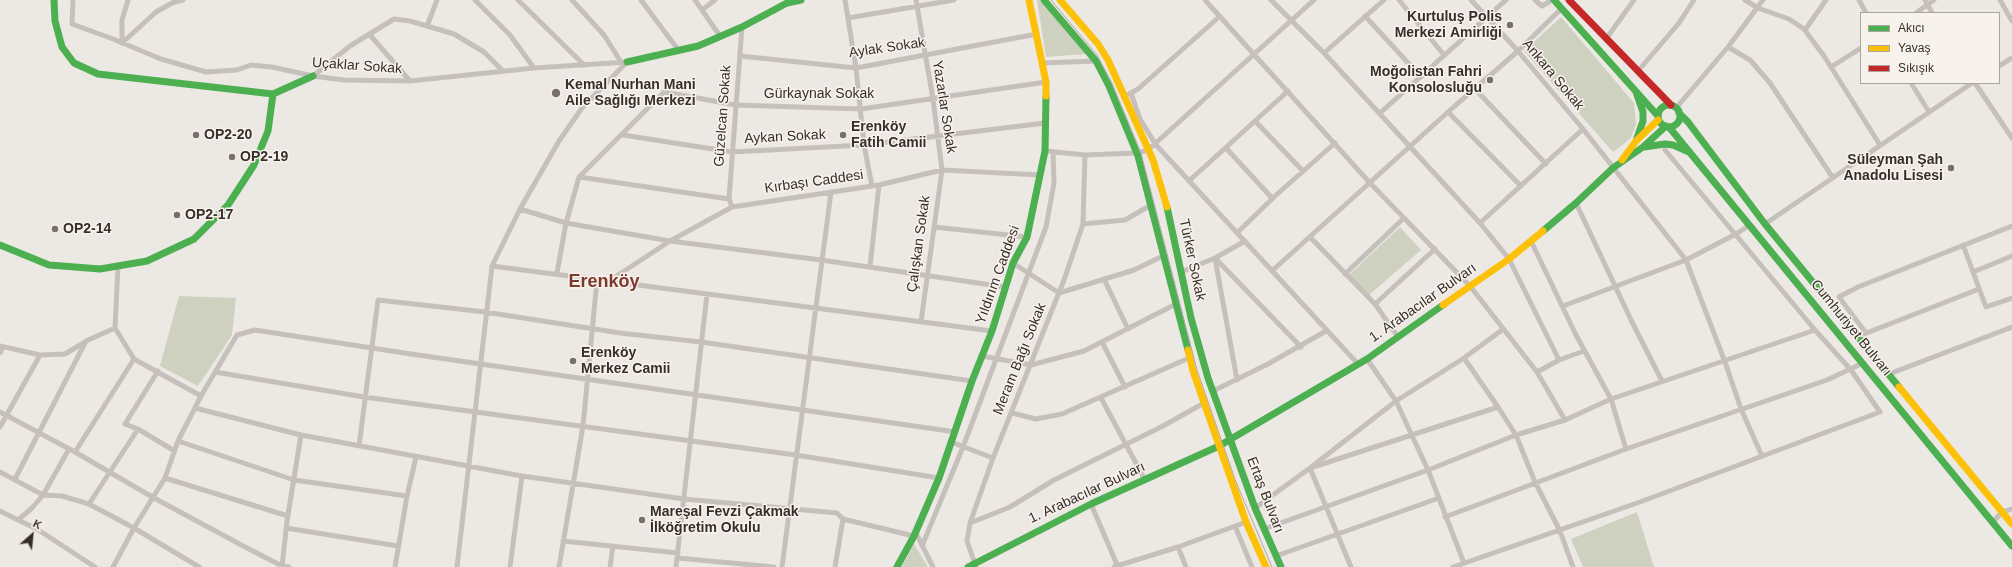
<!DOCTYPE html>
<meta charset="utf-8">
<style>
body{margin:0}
#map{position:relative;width:2012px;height:567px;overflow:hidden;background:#ece8e4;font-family:Helvetica,sans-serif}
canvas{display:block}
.legend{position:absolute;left:1860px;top:12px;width:140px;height:72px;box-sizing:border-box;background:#f8f2ec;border:1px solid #aba49f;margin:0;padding:5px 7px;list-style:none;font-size:12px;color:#372e2b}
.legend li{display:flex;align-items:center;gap:8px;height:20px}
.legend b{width:20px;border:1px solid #aba49f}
.north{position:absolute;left:12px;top:515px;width:40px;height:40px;-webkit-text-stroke:3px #f8f2ec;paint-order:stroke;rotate:27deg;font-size:11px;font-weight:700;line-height:16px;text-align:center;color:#372e2b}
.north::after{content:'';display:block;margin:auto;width:14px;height:18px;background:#372e2b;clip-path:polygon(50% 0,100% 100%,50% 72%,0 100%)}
</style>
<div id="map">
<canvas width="2012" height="567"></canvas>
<ul class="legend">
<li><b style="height:5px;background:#4caf50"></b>Akıcı</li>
<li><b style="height:5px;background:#ffc107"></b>Yavaş</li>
<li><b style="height:5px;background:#c62828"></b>Sıkışık</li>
</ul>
<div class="north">K</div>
</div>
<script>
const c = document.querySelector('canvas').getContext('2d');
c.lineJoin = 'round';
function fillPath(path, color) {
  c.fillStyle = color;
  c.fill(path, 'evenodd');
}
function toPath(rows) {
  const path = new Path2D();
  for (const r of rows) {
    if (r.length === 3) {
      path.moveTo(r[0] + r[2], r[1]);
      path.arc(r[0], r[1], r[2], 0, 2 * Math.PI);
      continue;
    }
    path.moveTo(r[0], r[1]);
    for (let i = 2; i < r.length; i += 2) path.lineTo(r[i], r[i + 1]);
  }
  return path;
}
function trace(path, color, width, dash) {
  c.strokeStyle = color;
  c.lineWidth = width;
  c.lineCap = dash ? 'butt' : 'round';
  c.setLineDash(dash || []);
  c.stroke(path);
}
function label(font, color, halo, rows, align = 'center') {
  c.font = font + ' Helvetica,sans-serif';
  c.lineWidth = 3;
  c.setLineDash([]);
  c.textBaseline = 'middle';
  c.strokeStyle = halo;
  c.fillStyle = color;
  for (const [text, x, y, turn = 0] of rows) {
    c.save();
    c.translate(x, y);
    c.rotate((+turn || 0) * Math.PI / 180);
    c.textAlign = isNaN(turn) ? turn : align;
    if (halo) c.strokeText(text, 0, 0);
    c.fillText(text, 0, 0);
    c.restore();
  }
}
fillPath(toPath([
 [1037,0,1039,0,1087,54,1046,57],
 [1561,17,1634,103,1636,125,1630,139,1613,152,1524,51],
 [1400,227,1421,250,1369,295,1349,275],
 [179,296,236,298,232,335,198,386,160,366],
 [1637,512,1654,567,1583,567,1571,539],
 [914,544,928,567,902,567]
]), '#ced1bf');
trace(toPath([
 [73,0,72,24,113,39,161,59,206,72,237,70,251,65,272,67,313,76,344,80,410,81,534,68,627,62],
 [128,0,122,20,122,43,156,12,172,3,183,0],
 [475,0,510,35,534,68],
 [518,0,584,65],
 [572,0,604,35,621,62],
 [641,0,679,51],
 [695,0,720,36],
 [845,0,856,68,864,145,872,186],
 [916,0,933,99,942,170,921,322],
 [1205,0,1370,183,1470,286,1537,372,1565,420],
 [1271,0,1324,53,1480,223,1509,259,1559,360],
 [1399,0,1444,55],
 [1471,0,1518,51,1583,129,1686,260,1725,362,1741,409,1762,456],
 [1535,0,1542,6,1552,0],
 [1745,0,1758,8,1789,19,1804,29,1824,56,1880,145],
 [1859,0,1866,13],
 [1925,0,1932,13],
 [2000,0,2012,21],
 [702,10,715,0],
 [1916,13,1934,0],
 [1365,16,1421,77],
 [848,18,954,0],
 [427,26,437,0],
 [1805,30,1826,0],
 [370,35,410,81],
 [1606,39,1634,0],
 [1728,47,1750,60,1770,83,1833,178],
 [1324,53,1384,0],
 [740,56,856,68,1037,34],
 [1042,63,1096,61],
 [1999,66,2012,58],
 [1831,67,1861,48],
 [1638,71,1679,23,1694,0],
 [313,76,350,46,394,19,410,21,454,34,484,52,503,71],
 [1911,83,1929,112],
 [1975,83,2012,138],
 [1475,89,1546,164],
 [1131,93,1140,119,1156,145,1358,364],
 [1129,94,1138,89,1219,17],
 [1676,108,1728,47,1763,0],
 [1448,112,1521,186],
 [1380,113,1506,0],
 [1255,121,1303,171],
 [623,135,732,152,864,145,1045,123],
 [1226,148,1272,198],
 [1045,151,1085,155,1137,153,1148,150,1314,0],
 [579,177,729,199],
 [1190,180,1288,91],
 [1576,203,1632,322,1662,381],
 [732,207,729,199,742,27],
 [520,209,566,223,670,241,821,260,1005,287],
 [1480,223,1583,129],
 [1083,224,1125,220,1151,205],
 [1765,224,1972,83],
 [934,227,1027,237],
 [1238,232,1275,196,1335,143],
 [1310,237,1375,304,1398,337],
 [1531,241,1576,335,1611,399,1626,449],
 [1963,245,1986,307,2012,298],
 [1013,263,1059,293,1134,270,1165,255],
 [118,266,115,328,134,359,201,396],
 [492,266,992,331],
 [870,267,879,185],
 [1273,270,1448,112,1518,51,1562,8],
 [1181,272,1215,258,1245,241],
 [1973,272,2012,256],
 [557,273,566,223,579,177,664,92,736,105,861,109,1046,82],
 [1345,274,1404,218],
 [1104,279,1128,329],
 [609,281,670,241,732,207,879,185,942,170,1041,175],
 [1375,304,1435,249],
 [1563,306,1686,260,1736,234,1750,225],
 [1866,333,1839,297,1858,287,2012,226],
 [1864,334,1979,289],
 [1102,342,1125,387],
 [0,346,40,355,65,354,85,342],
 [0,353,3,347],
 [982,356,1031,365,1084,351,1176,304],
 [1464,358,1498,407],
 [215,372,364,397,796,455,939,478],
 [1537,372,1559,360,1584,351],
 [1889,374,2012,327],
 [1237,380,1215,258,1301,347],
 [1213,391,1268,364,1326,331],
 [1101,398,1145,480],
 [195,408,301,435,522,476,684,499,837,513,843,519,918,537,933,567],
 [0,412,75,452,154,498,247,548,282,566,289,567],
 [1012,413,1036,419,1062,414,1189,358],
 [0,427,40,355],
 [138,429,125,424,158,371],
 [178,441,294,480,407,496,395,567],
 [951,442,993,458],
 [359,446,378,300,485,312,620,333,701,342,972,381],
 [173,450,138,429,89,504,134,528,199,567],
 [75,452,134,359],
 [0,472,43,495,62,496,89,504],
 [165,478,288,516],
 [15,479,86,341,115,328],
 [407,496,416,457],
 [1091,504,1118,567],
 [1255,508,1310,468,1396,401,1464,358,1502,330],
 [0,511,18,520,32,508,43,495,69,449],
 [1445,517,1626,449,1827,380,1863,363],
 [18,520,37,529,95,567],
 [1993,522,2002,512,2012,509],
 [970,523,1010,507,1054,480,1163,426,1204,403],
 [1235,526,1252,567],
 [286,528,398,546],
 [1264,529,1428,470,1396,401,1367,359],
 [563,541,678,553],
 [922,546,963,447,1046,227,1054,183,1053,152],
 [1276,556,1439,498],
 [677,558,774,567],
 [1464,563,1428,470,1516,435,1565,420,1611,399,1815,330],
 [113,567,134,528,165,478,178,441,201,396,237,335,255,330,411,354,956,432],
 [282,567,287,521,301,435],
 [457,567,492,266,520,209,559,141,582,108,627,62],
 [510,567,522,476],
 [559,567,583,426,597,280],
 [610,567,613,546],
 [676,567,707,294],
 [782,567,831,192],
 [835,567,843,519],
 [976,567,967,541,970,523,993,458,1064,280,1083,224,1085,155],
 [1114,567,1178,547],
 [1186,567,1178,547,1246,522],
 [1351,567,1310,468,1498,407,1516,435,1535,482,1560,531,1573,567],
 [1453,567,1640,502,1880,412,1851,370,1815,330,1665,150]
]), '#c6c0bd', 5);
trace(toPath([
 [54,0,55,21,62,47,74,63,98,74,273,94,313,76],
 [1044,0,1096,61,1109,86,1138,156,1188,350],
 [1554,0,1658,116],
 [627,62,698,46,742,27,787,3,801,0],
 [1636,92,1643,112,1643,121,1637,138],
 [1669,116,11],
 [1679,113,1688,122,1765,224,1899,387],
 [1669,127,2012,546],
 [1644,147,1665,144,1673,145,1689,152],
 [1167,207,1191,318,1208,378,1255,508,1281,567],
 [1543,231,1576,203,1613,168,1643,147,1666,126],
 [0,245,49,265,100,269,147,261,194,239,228,205,254,165,268,131,273,94],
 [897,567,914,536,939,478,972,381,992,331,1013,263,1027,237,1045,151,1046,96],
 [968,567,1091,504,1219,446,1367,359,1443,305]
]), '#4caf50', 7);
trace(toPath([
 [1029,0,1046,82,1046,96],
 [1060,0,1098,44,1108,60,1153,160,1167,207],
 [1622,160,1636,141,1658,120],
 [1443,305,1509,259,1543,231],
 [1188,350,1193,371,1246,522,1266,567],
 [1899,387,2012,524]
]), '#ffc107', 7);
trace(toPath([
 [1569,0,1671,105]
]), '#c62828', 7);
trace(toPath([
 [1051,0,1097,55,1111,81,1141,153,1197,370,1236,482,1272,567]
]), '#aea9a7', 1);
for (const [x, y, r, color] of [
 [1510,25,4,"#766f6c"],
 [1490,80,4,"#766f6c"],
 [556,93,5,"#766f6c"],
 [196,135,4,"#766f6c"],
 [843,135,4,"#766f6c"],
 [232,157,4,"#766f6c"],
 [1951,168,4,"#766f6c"],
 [177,215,4,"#766f6c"],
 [55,229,4,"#766f6c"],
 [573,361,4,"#766f6c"],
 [642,520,4,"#766f6c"]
]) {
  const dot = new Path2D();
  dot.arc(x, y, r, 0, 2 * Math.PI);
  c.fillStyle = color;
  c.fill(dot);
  trace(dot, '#f8f2ec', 1.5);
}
label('bold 14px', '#372e2b', '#f8f2ec', [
 ["Kurtuluş Polis",1502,17,"right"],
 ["Merkezi Amirliği",1502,33,"right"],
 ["Moğolistan Fahri",1482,72,"right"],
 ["Konsolosluğu",1482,88,"right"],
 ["Kemal Nurhan Mani",565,85],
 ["Aile Sağlığı Merkezi",565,101],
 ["Erenköy",851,127],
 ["Fatih Camii",851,143],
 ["OP2-20",204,135],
 ["OP2-19",240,157],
 ["Süleyman Şah",1943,160,"right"],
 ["Anadolu Lisesi",1943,176,"right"],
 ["OP2-17",185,215],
 ["OP2-14",63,229],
 ["Erenköy",581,353],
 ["Merkez Camii",581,369],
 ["Mareşal Fevzi Çakmak",650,512],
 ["İlköğretim Okulu",650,528]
], 'left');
label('14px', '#372e2b', '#f8f2ec', [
 ["Aylak Sokak",887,48,-8],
 ["Uçaklar Sokak",357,66,4],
 ["Ankara Sokak",1553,75,50],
 ["Gürkaynak Sokak",819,94],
 ["Yazarlar Sokak",944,107,81],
 ["Güzelcan Sokak",723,116,-86],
 ["Aykan Sokak",785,137,-3],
 ["Kırbaşı Caddesi",814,182,-8],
 ["Çalışkan Sokak",919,244,-82],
 ["Türker Sokak",1192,260,78],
 ["Yıldırım Caddesi",998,275,-70],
 ["1. Arabacılar Bulvarı",1423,303,-35],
 ["Cumhuriyet Bulvarı",1851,328,51],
 ["Meram Bağı Sokak",1020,359,-68],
 ["1. Arabacılar Bulvarı",1087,493,-25],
 ["Ertaş Bulvarı",1265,495,69]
]);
label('bold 18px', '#7d3a2c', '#f8f2ec', [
 ["Erenköy",604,282]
]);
</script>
